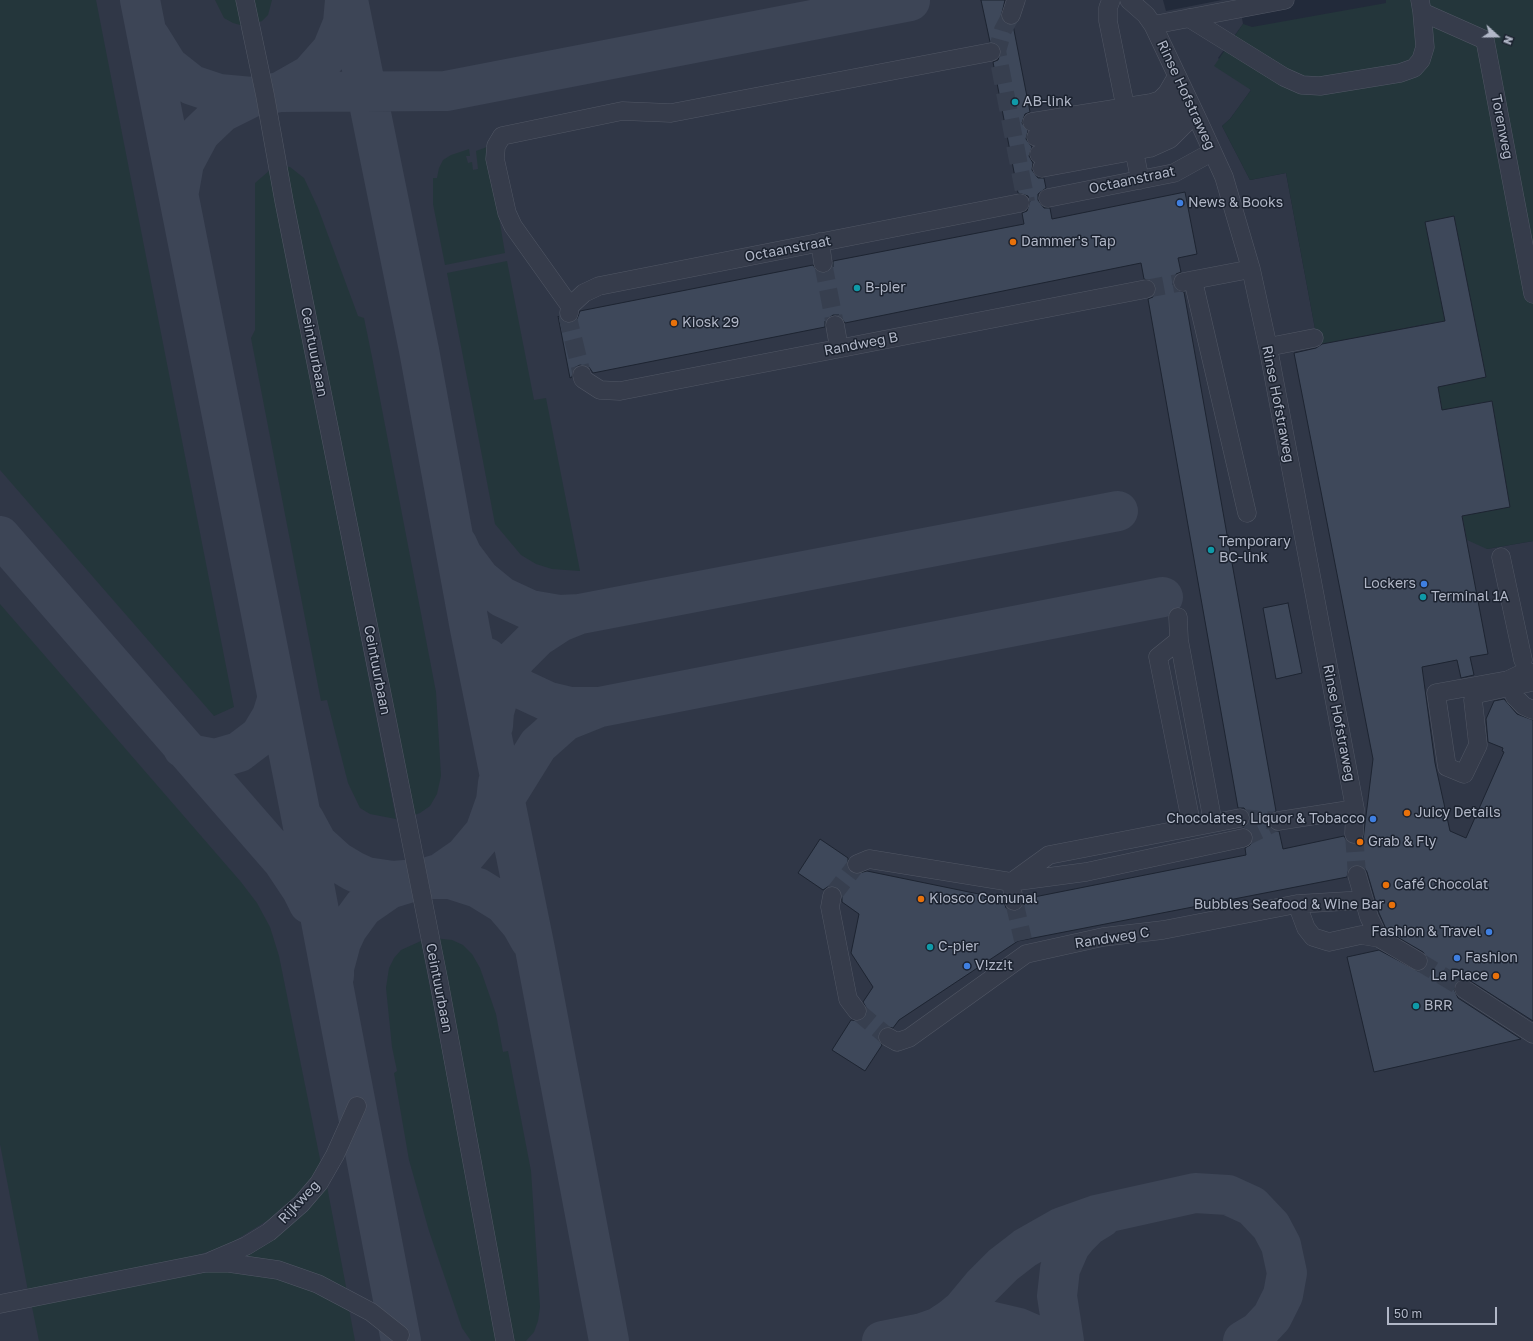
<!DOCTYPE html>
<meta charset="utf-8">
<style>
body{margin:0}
#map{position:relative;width:1533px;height:1341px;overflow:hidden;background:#222a3a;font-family:"Golos Text",sans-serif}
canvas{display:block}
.north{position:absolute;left:1477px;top:16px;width:40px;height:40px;-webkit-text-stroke:3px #1b222f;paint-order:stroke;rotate:111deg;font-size:11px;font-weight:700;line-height:16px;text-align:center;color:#b1b7c7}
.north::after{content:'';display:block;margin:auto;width:14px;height:18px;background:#b1b7c7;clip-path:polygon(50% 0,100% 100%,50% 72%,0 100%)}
.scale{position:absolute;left:1387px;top:1307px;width:110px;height:18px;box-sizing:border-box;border:2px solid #b1b7c7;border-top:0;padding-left:5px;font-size:12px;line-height:14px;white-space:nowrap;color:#b1b7c7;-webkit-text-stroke:3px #1b222f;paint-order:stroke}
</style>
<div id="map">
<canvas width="1533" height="1341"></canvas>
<div class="north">N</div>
<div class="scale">50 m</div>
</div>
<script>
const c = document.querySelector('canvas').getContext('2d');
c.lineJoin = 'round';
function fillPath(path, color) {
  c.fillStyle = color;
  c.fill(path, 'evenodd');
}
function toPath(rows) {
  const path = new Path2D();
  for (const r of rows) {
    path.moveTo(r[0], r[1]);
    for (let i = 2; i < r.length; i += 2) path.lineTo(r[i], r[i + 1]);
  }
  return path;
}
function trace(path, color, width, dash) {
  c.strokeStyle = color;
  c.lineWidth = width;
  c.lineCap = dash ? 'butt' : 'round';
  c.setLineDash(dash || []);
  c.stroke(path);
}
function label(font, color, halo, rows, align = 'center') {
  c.font = font + ' "Golos Text",sans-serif';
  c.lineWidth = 3;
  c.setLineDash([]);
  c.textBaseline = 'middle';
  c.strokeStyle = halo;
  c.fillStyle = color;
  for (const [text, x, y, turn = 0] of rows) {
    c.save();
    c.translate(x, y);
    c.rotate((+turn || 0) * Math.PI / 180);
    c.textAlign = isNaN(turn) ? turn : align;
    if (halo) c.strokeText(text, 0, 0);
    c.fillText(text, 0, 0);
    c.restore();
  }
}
fillPath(toPath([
 [0,0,1163,0,1166,11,1222,0,1239,0,1243,24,1218,58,1251,90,1230,119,1222,126,1250,180,1286,173,1318,345,1426,324,1487,549,1533,541,1533,1341,0,1341]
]), '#303747');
fillPath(toPath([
 [0,0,96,0,234,707,214,716,0,470],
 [215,0,239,0,244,26,233,23,224,18],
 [251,0,272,0,268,15,262,21,256,23],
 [1386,0,1533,0,1533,541,1487,549,1467,540,1426,324,1318,345,1286,173,1250,180,1222,126,1230,119,1251,90,1214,66,1243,24,1252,27,1386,3],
 [487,147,505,253,445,265,433,204,433,178,437,178,439,168,443,160,451,155,469,149,470,156,466,156,468,163,472,162,473,170,478,169,476,151],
 [283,166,290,167,304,178,318,208,358,316,364,318,372,357,436,692,441,776,437,794,430,806,420,813,409,817],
 [270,170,396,819,370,814,360,808,348,783,327,700,321,701,251,338,255,330,255,183],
 [507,261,534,400,546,398,580,571,552,569,536,564,521,555,495,524,447,273],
 [0,604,241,882,257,903,270,927,279,956,321,1164,301,1192,278,1214,226,1246,188,1258,28,1291,0,1144],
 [433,938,452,940,463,945,472,954,480,968,496,1014,503,1052,508,1051,531,1171,540,1307,538,1321,534,1332,526,1341,511,1341],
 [421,941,498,1341,471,1341,462,1328,429,1231,409,1160,394,1073,397,1071,392,1047,386,988,389,968,394,958,401,950],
 [326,1181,347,1292,231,1258],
 [226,1269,292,1281,349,1309,355,1341,39,1341,31,1302]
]), '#24363b');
trace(toPath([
 [140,0,300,811,401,1341],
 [348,0,419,350,470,629,535,949,609,1341],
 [150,37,168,66,192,85,219,94,252,97,280,92,446,91,910,1],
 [280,92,310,75,332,50,343,23,345,0],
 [179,191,184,163,200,133,222,112,252,97],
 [0,536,282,860,302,890,309,904],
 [457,544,462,555,480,579,502,597,530,610,559,615,580,614,1118,511],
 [487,658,505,678,519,688,549,702,570,707,600,707],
 [493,726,494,712,502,684,516,658,537,637,560,622,580,614],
 [183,748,194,755,215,759,239,752,260,736,272,716,277,700],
 [497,811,538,745,565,721,600,707,1163,597],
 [304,819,317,843,338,862,353,871,366,877,393,881,417,879,450,879,478,888,504,904,521,924,530,940],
 [334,976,334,968,341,942,347,929,363,907,389,889,441,873,464,857,485,832,496,801,498,783],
 [935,1331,989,1321,1019,1328,1049,1341],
 [882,1341,922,1333,939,1327,951,1319,962,1310,982,1286,1003,1265,1025,1248,1062,1227,1096,1215,1195,1193,1228,1195,1252,1206,1271,1226,1281,1245,1287,1273,1283,1295,1272,1317,1258,1332,1243,1341],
 [1064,1341,1057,1296,1060,1269,1070,1246,1078,1236,1088,1226,1101,1218]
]), '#3d4556', 40);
const building = toPath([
 [981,0,1005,0,1001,17,1007,25,1013,25,1030,112,1025,114,1022,123,1028,131,1026,139,1032,147,1029,156,1033,163,1032,170,1038,178,1044,178,1046,188,1038,194,1038,200,1044,208,1050,208,1052,219,1185,192,1197,254,1178,258,1181,272,1176,274,1173,284,1175,289,1184,292,1276,811,1268,817,1268,823,1274,831,1279,831,1283,849,1344,836,1348,843,1353,844,1363,840,1373,759,1294,353,1316,348,1322,344,1445,321,1425,222,1454,216,1486,377,1438,387,1442,410,1492,401,1510,507,1462,516,1488,654,1470,657,1474,675,1461,678,1457,660,1422,667,1435,763,1450,831,1466,838,1504,752,1502,751,1503,748,1488,742,1486,719,1494,701,1504,699,1517,714,1533,720,1533,1021,1469,980,1464,979,1459,980,1454,989,1458,998,1521,1039,1374,1072,1347,957,1379,950,1418,971,1423,970,1427,966,1428,961,1423,952,1387,931,1379,913,1367,872,1364,867,1354,865,1349,868,1347,877,1018,941,899,1020,893,1028,887,1027,882,1028,878,1037,882,1045,865,1071,832,1050,851,1020,859,1021,866,1015,867,1009,863,1002,873,987,851,953,859,914,842,902,842,893,838,888,829,886,823,890,798,873,820,839,848,858,848,868,855,874,867,871,1003,899,1006,908,1015,911,1020,909,1024,905,1024,899,1246,855,1245,848,1250,845,1253,841,1251,831,1243,828,1250,822,1250,816,1244,808,1238,808,1148,299,1153,297,1156,287,1154,282,1144,279,1141,263,845,323,839,315,833,315,825,321,825,327,593,373,589,367,580,365,574,368,572,377,570,378,558,316,563,321,573,323,577,319,580,311,813,265,819,273,825,273,833,267,833,261,1024,224,1022,213,1027,211,1030,201,1028,196,1018,193,993,62,998,60,1001,50,999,45,990,42,981,0],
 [1288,603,1302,673,1276,679,1263,608,1288,603]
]);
fillPath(building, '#3e485a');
trace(building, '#1d2431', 1);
trace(toPath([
 [1011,15,1003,30,997,51,1026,202],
 [823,263,835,325],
 [1146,289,1183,282],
 [569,313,568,318,582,375],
 [1240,818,1278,821],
 [1354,834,1357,875],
 [1243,838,1278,821],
 [832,896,857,864],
 [1014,901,1023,940],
 [1418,961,1464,989],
 [857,1011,888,1037]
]), '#373f4f', 18, [18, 9]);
const minor = toPath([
 [245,0,265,95,284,201,439,982,505,1341],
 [1111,0,1108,8,1108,21,1140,180],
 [1129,0,1146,15,1153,25,1199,122,1224,177,1251,269,1268,347,1355,809,1354,834],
 [1420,0,1422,12,1485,40,1533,294],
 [1011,15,1016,0],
 [1189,18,1284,77,1302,85,1320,86,1400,73,1414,68,1421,60,1425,47,1422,12],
 [1153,25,1285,0],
 [1032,122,1151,103,1160,100,1167,93,1177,76],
 [1036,137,1150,118,1163,114,1173,105,1178,98],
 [1039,154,1151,133,1165,127,1183,111],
 [1042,168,1150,148,1170,139,1195,114],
 [1048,198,1174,173,1212,152],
 [820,242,823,263],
 [1193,280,1247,513],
 [1183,282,1251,269],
 [570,306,513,226,507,213,495,159,496,146,502,136,622,111,671,113,991,52],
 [569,313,570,306,584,293,599,286,1020,203],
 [835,325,839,348],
 [1268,347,1314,338],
 [582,375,583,379,600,390,620,391,1146,289],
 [1501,557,1523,660],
 [1178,617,1179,640],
 [1527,671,1508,680,1436,693,1447,767,1464,774,1478,745,1473,700,1477,694,1532,682],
 [1508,680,1515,697,1524,706,1533,710],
 [1278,821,1355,809],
 [1192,827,1158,657,1179,640,1213,823],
 [857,864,869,859,1011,882,1086,872,1243,838],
 [1357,875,1369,917,1379,938,1418,961],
 [1013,881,1049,855,1240,818],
 [1011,882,1014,901],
 [832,896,830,907,848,999,857,1011],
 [1297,904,1306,928,1313,937,1329,942,1361,935,1379,938],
 [1464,989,1533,1034],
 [888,1037,897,1042,909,1038,1026,954,1103,937,1163,930,1297,904,1364,900],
 [211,1261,246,1246,269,1232,301,1204,319,1183,335,1155,357,1106],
 [0,1304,205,1263,229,1263,278,1270,318,1284,371,1312,400,1335]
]);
trace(minor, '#515765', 19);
trace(minor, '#363c4b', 18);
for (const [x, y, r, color] of [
 [1015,102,4,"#0f9aa8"],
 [1180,203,4,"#3f7fe0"],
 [1013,242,4,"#e8710a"],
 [857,288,4,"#0f9aa8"],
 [674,323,4,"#e8710a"],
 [1211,550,4,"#0f9aa8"],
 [1424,584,4,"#3f7fe0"],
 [1423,597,4,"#0f9aa8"],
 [1407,813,4,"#e8710a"],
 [1373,819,4,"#3f7fe0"],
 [1360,842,4,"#e8710a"],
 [1386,885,4,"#e8710a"],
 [921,899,4,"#e8710a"],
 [1392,905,4,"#e8710a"],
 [1489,932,4,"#3f7fe0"],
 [930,947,4,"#0f9aa8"],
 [1457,958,4,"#3f7fe0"],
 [967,966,4,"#3f7fe0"],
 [1496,976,4,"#e8710a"],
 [1416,1006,4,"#0f9aa8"]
]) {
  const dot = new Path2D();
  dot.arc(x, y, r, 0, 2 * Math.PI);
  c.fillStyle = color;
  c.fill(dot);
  trace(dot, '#1b222f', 1.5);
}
label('14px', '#b1b7c7', '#1b222f', [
 ["Rinse Hofstraweg",1186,95,65],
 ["Torenweg",1502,127,79],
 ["Octaanstraat",1132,180,-12],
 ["Octaanstraat",788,249,-11],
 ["Randweg B",861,344,-11],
 ["Ceintuurbaan",314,352,79],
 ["Rinse Hofstraweg",1278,404,79],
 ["Ceintuurbaan",377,670,79],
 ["Rinse Hofstraweg",1339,723,79],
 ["Randweg C",1112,938,-9],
 ["Ceintuurbaan",439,988,79],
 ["Rijkweg",299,1202,-47]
]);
label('14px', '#b1b7c7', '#1b222f', [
 ["AB-link",1023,102],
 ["News & Books",1188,203],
 ["Dammer's Tap",1021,242],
 ["B-pier",865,288],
 ["Kiosk 29",682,323],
 ["Temporary",1219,542],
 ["BC-link",1219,558],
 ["Lockers",1416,584,"right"],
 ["Terminal 1A",1431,597],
 ["Juicy Details",1415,813],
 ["Chocolates, Liquor & Tobacco",1365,819,"right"],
 ["Grab & Fly",1368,842],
 ["Café Chocolat",1394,885],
 ["Kiosco Comunal",929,899],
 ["Bubbles Seafood & Wine Bar",1384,905,"right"],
 ["Fashion & Travel",1481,932,"right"],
 ["C-pier",938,947],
 ["Fashion",1465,958],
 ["V!zz!t",975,966],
 ["La Place",1488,976,"right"],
 ["BRR",1424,1006]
], 'left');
</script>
